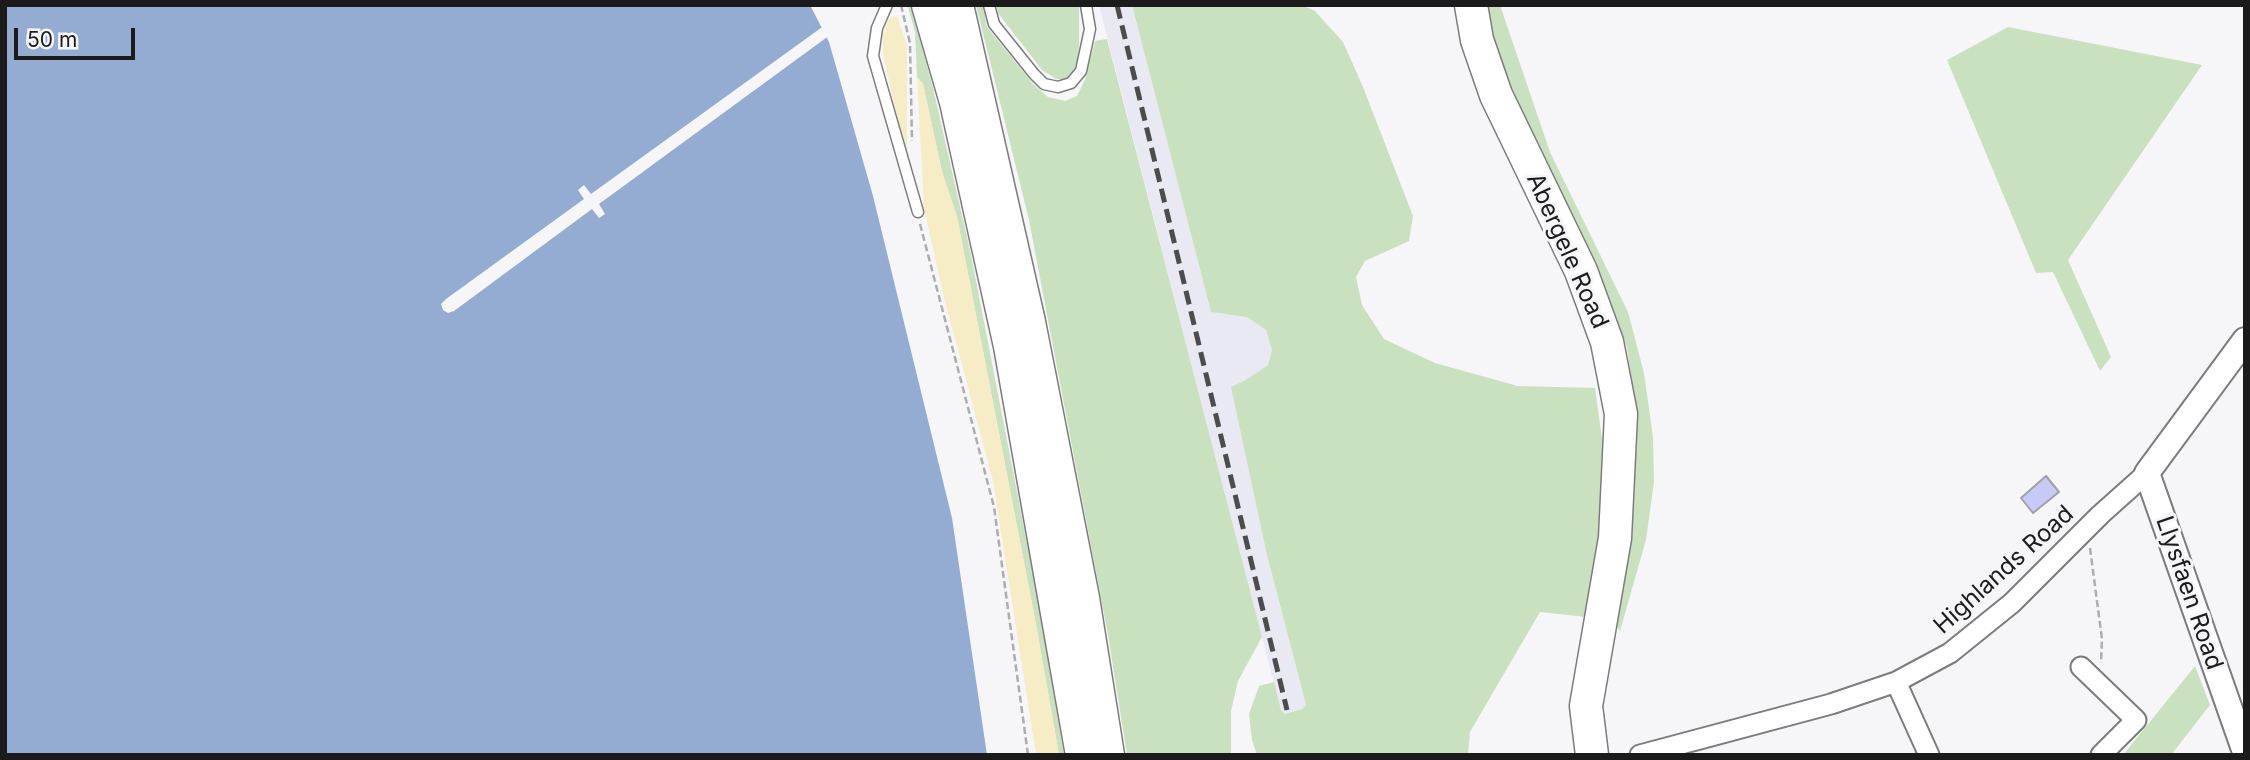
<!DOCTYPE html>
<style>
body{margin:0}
#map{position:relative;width:2250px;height:760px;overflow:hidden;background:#f6f6f9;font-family:Inter,sans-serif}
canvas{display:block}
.frame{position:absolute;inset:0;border:7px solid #1b1b1c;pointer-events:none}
.scale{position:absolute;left:14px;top:28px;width:121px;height:32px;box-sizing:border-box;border:4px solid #1b1b1c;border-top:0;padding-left:9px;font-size:21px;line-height:24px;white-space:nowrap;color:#1b1b1c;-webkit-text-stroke:5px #f6f6f9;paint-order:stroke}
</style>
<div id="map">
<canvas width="2250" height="760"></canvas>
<div class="frame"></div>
<div class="scale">50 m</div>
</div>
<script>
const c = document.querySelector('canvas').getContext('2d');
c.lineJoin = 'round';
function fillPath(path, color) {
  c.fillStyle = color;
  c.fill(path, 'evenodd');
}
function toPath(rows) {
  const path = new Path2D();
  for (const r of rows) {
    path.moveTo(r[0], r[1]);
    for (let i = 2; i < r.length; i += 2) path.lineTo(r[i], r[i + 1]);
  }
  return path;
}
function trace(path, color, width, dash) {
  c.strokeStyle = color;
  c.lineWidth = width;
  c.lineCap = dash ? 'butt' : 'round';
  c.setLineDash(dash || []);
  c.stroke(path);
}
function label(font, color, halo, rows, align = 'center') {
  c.font = font + ' Inter,sans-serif';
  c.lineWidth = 6;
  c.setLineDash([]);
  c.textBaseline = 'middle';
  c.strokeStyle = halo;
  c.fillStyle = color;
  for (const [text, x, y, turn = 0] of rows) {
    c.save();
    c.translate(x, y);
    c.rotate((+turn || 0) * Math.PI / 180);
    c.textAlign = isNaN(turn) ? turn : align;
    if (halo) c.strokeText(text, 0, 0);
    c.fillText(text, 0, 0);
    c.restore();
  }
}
fillPath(toPath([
 [1099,5,1132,5,1211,312,1247,316,1266,330,1272,350,1268,365,1244,381,1267,555,1306,705,1302,709,1285,714,1281,711]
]), '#e9e9f3');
fillPath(toPath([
 [911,5,933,88,970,250,1034,579,1064,755,1059,755,1035,619,957,217,942,172,923,84,917,77,915,32,908,7],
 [976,5,983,5,987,27,1034,85,1048,97,1065,101,1077,96,1085,79,1095,41,1107,39,1262,637,1238,681,1231,711,1231,755,1127,755,1108,635,1029,220],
 [997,5,1079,5,1079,46,1077,68,1071,76,1065,79,1056,79,1042,70,998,13],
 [1132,5,1302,5,1315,11,1343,42,1363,87,1413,216,1409,241,1365,261,1356,277,1362,305,1384,339,1435,363,1518,386,1595,388,1602,439,1602,525,1586,617,1540,612,1470,732,1468,755,1257,755,1252,740,1249,714,1259,686,1274,682,1281,710,1285,714,1302,709,1306,705,1267,555,1231,387,1244,381,1268,365,1272,350,1266,330,1247,317,1211,312],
 [1481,5,1500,5,1550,152,1628,312,1644,373,1653,437,1654,482,1646,540,1620,631,1613,621,1634,508,1635,457,1633,389,1627,348,1608,300,1516,115],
 [2008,27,2202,65,2068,260,2111,357,2100,371,2053,272,2036,273,1947,60],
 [2195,666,2210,705,2171,755,2123,755]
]), '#cae1c0');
fillPath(toPath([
 [897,15,907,46,907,163,883,54,883,37,887,24,889,19],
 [917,77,923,84,942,172,957,217,1035,619,1059,755,1036,755,993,481,944,298,924,208]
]), '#f6edc7');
fillPath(toPath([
 [5,5,810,5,829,42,873,196,952,518,987,755,5,755]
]), '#94acd2');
fillPath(toPath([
 [825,25,830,35,599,204,605,214,599,218,592,209,454,311,448,313,443,310,441,304,446,299,584,199,578,190,584,185,591,194]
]), '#f6f6f9');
const building = toPath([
 [2046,476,2059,492,2033,513,2021,498,2046,476]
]);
fillPath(building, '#c7caf6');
trace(building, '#a1a1a4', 2);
const service = toPath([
 [887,5,877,28,873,56,918,212],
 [989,5,994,24,1034,74,1044,84,1058,87,1071,83,1081,71,1090,29,1086,5]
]);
const minor = toPath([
 [2081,667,2136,720,2101,755],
 [1896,682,1929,755],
 [1640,755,1831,704,1896,682,1950,653,2012,603,2100,515,2147,473]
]);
const tertiary = toPath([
 [2245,340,2147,473,2245,752]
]);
const primary = toPath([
 [1471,5,1477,40,1496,95,1581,271,1607,342,1621,414,1615,538,1586,706,1592,755]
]);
const trunk = toPath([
 [928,5,956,102,1010,346,1082,755],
 [957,5,1029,322,1083,598,1108,755]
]);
trace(service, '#7c7c7f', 13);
trace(minor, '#7c7c7f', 23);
trace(tertiary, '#7c7c7f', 28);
trace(primary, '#7c7c7f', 35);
trace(trunk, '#7c7c7f', 35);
trace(toPath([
 [901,5,910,43,912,141],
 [920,224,994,507,1028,755],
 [2090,548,2102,639,2101,663]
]), '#adadb0', 2.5, [7, 3.5]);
trace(service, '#fff', 10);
trace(minor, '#fff', 19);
trace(tertiary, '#fff', 24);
trace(primary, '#fff', 32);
trace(trunk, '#fff', 32);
trace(toPath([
 [1117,5,1287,710]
]), '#4c4c4d', 5, [14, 7]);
label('24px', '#1b1b1c', '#f6f6f9', [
 ["Abergele Road",1567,251,66],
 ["Highlands Road",2004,570,-42],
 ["Llysfaen Road",2189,593,71]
]);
</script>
